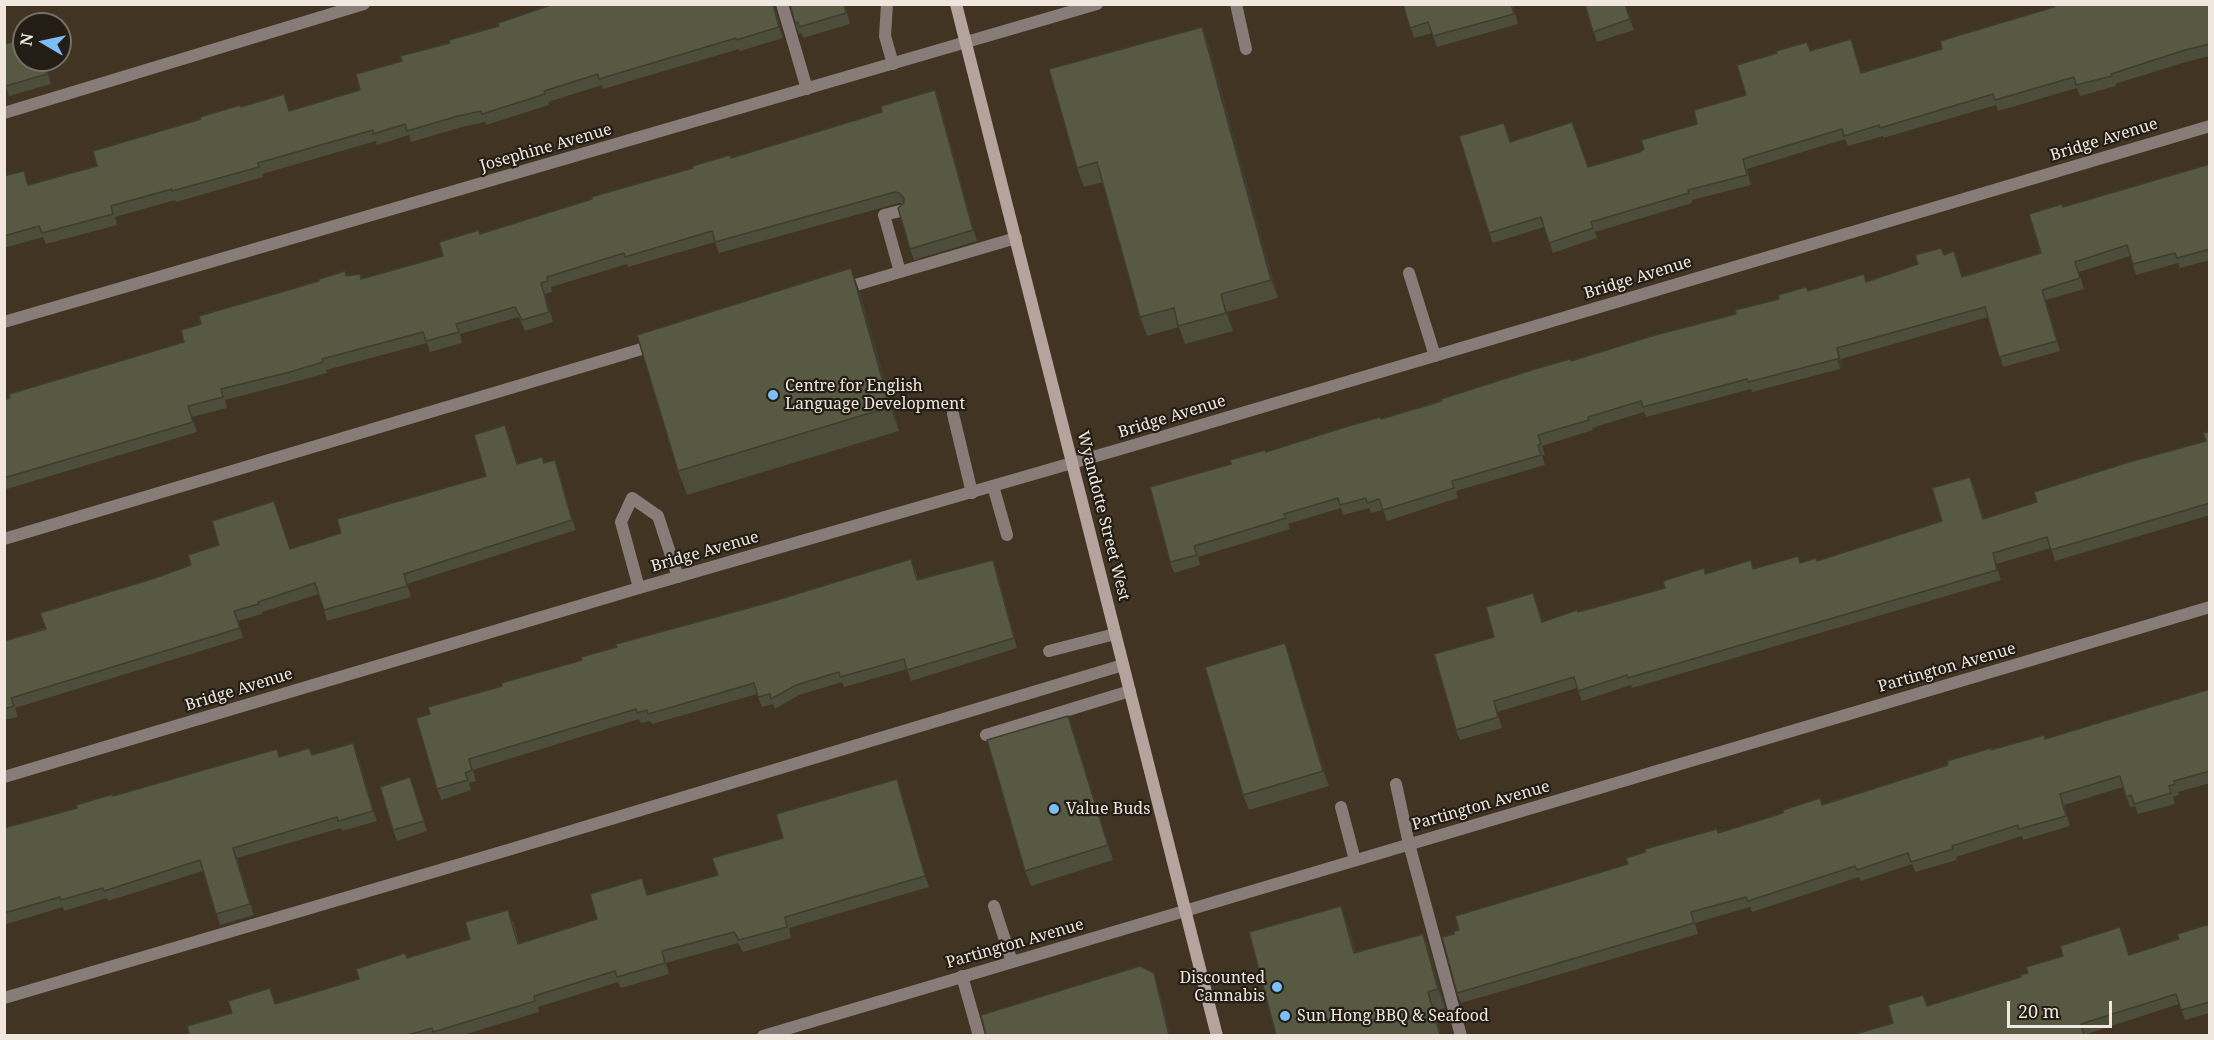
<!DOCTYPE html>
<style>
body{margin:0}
#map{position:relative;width:2214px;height:1040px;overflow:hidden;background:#413423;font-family:"Noto Serif",serif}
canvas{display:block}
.frame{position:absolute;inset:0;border:6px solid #f0e8de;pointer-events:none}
.north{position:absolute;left:12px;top:12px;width:60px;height:60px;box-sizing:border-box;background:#231d15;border:2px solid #756e65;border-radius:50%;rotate:279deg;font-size:16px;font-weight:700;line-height:24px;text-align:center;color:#f0e8de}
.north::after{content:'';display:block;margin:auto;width:21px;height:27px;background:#7bbef8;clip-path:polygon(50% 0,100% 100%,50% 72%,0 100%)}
.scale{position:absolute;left:2007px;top:1001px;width:105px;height:27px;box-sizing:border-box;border:3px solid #f0e8de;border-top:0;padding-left:8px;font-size:18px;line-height:21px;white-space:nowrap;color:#f0e8de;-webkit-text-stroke:4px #231d15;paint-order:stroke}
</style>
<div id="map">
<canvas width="2214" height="1040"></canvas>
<div class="frame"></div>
<div class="north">N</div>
<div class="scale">20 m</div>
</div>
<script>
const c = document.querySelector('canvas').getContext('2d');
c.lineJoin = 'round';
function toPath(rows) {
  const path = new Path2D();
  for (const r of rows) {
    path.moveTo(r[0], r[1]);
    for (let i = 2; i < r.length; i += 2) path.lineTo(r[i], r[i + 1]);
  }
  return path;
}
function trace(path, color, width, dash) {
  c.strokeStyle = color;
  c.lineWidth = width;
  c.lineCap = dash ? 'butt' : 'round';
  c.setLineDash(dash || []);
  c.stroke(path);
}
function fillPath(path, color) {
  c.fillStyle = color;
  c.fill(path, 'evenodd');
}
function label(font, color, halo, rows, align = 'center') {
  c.font = font + ' "Noto Serif",serif';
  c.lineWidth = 4.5;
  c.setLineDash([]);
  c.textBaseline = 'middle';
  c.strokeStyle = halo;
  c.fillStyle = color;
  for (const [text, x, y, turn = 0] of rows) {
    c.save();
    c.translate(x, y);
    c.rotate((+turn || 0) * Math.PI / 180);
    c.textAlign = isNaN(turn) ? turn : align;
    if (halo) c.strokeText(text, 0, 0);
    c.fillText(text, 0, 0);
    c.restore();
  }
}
trace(toPath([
 [782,4,807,89],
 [887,4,885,36,893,64],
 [1236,4,1246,49],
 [4,113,364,4],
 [900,211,884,215,900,272],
 [1409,273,1435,356],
 [842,289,1016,238],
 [953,414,972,493],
 [993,486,1007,535],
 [4,539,655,345],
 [639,588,621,522,632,498,658,516,678,577],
 [1049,651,1115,634],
 [986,735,1130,691],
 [1396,784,1409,844,1461,1036],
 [1341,807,1355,860],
 [994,906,1012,962],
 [962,976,979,1036],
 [4,998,508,850,1123,665]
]), '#887c78', 12);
trace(toPath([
 [4,322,1097,4],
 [4,777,639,588,1124,448,2210,126],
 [763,1036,2210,607]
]), '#887c78', 12);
trace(toPath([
 [956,4,1217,1036]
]), '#b5a39d', 12);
fillPath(toPath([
 [845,4,850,24,803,38,801,33,799,34,795,23],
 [1403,4,1520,4,1513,7,1518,24,1437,47,1432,33,1414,38],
 [1585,4,1625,4,1634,30,1597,42],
 [2210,4,2210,56,2189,61,2115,84,2116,86,2080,96,2077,88,1998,111,1996,105,1883,138,1883,136,1848,146,1845,139,1747,169,1751,185,1692,200,1692,203,1595,232,1597,238,1553,253,1544,227,1493,243,1489,233,1504,123,1511,142,1588,167,1640,152,1697,124,1746,95,1777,53,1807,42,1810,51,1851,39,1861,72],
 [774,6,783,38,740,51,739,49,603,89,602,85,548,102,549,105,486,125,485,122,462,127,411,142,409,135,377,145,376,141,262,174,263,177,176,202,175,200,115,217,117,225,46,244,43,237,4,248,4,176,29,185,97,166,201,119,241,107,290,111],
 [1202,27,1209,46,1278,298,1227,312,1233,331,1185,344,1179,327,1147,336,1140,317,1103,182,1084,187,1077,168],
 [44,60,51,84,9,96,4,81],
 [939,101,977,241,914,260,910,249,903,204,899,203,719,253,715,242,628,267,627,264,551,287,552,292,545,294,553,322,525,331,519,317,460,334,462,343,430,352,427,343,326,370,327,373,294,382,225,400,227,408,192,417,197,432,7,489,5,484,4,400,184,342,201,324,345,271,347,276,362,279,443,256,481,234,731,158],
 [2210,164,2210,260,2180,268,2178,263,2136,275,2130,256,2079,272,2084,289,2046,300,2060,351,2003,367,1988,317,1841,359,1843,367,1840,369,1752,392,1751,389,1646,417,1644,412,1592,428,1593,430,1542,446,1545,455,1542,455,1545,465,1456,491,1458,498,1387,521,1383,510,1371,513,1369,508,1343,515,1341,508,1288,524,1290,529,1198,557,1200,565,1174,573,1170,562,1231,464,1571,361,1736,314,1779,299,1864,274,1866,282,1954,251,1962,276,2041,253,2063,207],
 [851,268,860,293,899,431,687,495,678,471],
 [505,425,518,464,544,463,555,460,576,530,407,584,411,597,327,621,319,594,262,612,262,614,238,621,243,638,15,708,18,717,4,720,4,641,290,549,341,533,486,476],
 [2210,431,2210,515,2055,561,2051,548,1996,564,2001,580,1632,688,1631,685,1582,701,1577,688,1497,712,1502,728,1460,740,1456,730,1494,637,1537,604,1542,621,1665,588,1705,573,1754,569,1800,562,1817,561,1942,521,1970,477,1983,519,2037,502,2206,441],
 [915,569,918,580,997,570,1017,648,911,681,907,669,844,687,842,682,799,695,775,709,773,704,762,707,757,694,652,724,650,721,641,723,639,719,473,770,476,781,469,783,471,790,441,800,416,718],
 [1285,643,1290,658,1329,786,1249,810,1243,795],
 [2210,689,2210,783,2178,792,2179,795,2173,797,2175,804,2138,814,2135,806,2130,807,2123,787,2064,805,2070,826,2023,840,2022,836,1956,857,1957,860,1915,872,1912,864,1861,881,1859,877,1752,912,1750,907,1695,923,1698,934,1461,1003,1457,993,1454,934,1628,864,1645,852,1822,804,1948,765,1991,750,2045,739],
 [1068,716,1113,860,1031,886,1025,871],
 [357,753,377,821,342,831,341,828,237,858,254,915,220,925,203,871,108,901,107,898,64,911,63,907,4,925,4,828,77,808,113,796,280,757,312,754],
 [897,779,929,887,789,928,791,938,743,952,738,943,666,963,669,974,621,988,618,982,538,1007,539,1012,463,1035,183,1035,276,1004,359,979,407,958,470,939,513,921,519,943,597,919,648,895,718,875,783,838],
 [414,787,427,831,397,841,393,830],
 [2210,924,2210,1013,2185,1020,2179,1004,2084,1035,1927,1006,2021,977,2124,938,2129,955,2179,939],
 [1348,925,1356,952,1423,934,1430,952,1445,1008,1435,1011,1441,1035,1276,1035]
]), '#4c4d3a');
fillPath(toPath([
 [773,4,774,4,783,38,779,27],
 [1202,27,1209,46,1278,298,1271,280],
 [935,90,939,101,977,241,973,230],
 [851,268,860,293,899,431,890,407],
 [2042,290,2046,300,2060,351,2057,341],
 [1221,294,1227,312,1233,331,1226,313],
 [1837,348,1843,367,1840,369,1837,359],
 [555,460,559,470,576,530,572,520],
 [993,560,997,570,1017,648,1014,638],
 [1285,643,1290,658,1329,786,1323,771],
 [1068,716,1074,731,1113,860,1108,845],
 [353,743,357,753,377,821,373,811],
 [897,779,901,790,929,887,925,876],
 [233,848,237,858,254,915,250,904],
 [1341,906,1348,925,1361,971,1354,953],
 [1423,934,1430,952,1445,1008,1438,989],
 [1154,973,1158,985,1171,1035,1169,1035],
 [1428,992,1435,1011,1441,1035,1440,1035]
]), '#3e3e2f');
const building = toPath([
 [554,4,773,4,779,27,736,40,736,38,599,79,598,74,544,91,545,94,482,114,481,111,458,116,407,131,405,124,373,134,373,130,258,163,259,167,172,191,172,189,111,206,113,214,42,233,39,226,4,236,4,176,24,171,28,185,97,166,93,151,201,119,200,117,240,105,241,107,284,94,289,111,360,90,356,74,402,61,400,56,450,43,449,40,499,26,498,23,554,4],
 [790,4,844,4,846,13,799,27,798,22,795,23,790,4],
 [1403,4,1511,4,1514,14,1433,36,1428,22,1410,28,1403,4],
 [1585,4,1625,4,1630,19,1593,32,1585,4],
 [2054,4,2210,4,2210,44,2185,50,2111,74,2112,76,2076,85,2074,77,1995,100,1993,94,1880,128,1879,125,1844,136,1842,129,1743,159,1747,175,1688,190,1689,193,1591,222,1593,228,1549,243,1541,217,1489,233,1459,136,1504,123,1510,142,1572,122,1588,167,1640,152,1644,149,1641,140,1697,124,1694,110,1746,95,1737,65,1777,53,1776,51,1807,42,1810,51,1851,39,1861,73,1942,49,1940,41,2054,7,2054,4],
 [1202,27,1271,280,1221,294,1226,313,1178,326,1174,308,1140,317,1097,162,1077,168,1049,69,1202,27],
 [24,39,24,60,43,60,47,74,6,86,4,81,4,44,24,39],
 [935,90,973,230,910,249,898,208,904,203,904,198,899,193,895,192,715,242,712,231,625,257,624,253,547,277,548,281,541,283,549,312,522,320,515,307,456,324,459,332,426,341,423,332,322,359,323,362,290,372,221,389,223,397,188,406,193,422,4,478,4,400,10,398,9,394,184,342,181,330,201,324,199,316,319,281,319,279,345,271,346,276,360,274,361,279,443,256,439,242,479,230,480,234,592,199,591,197,693,168,692,166,730,155,731,158,882,112,881,106,935,90],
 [2210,164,2210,249,2177,258,2175,253,2133,264,2127,245,2075,262,2080,278,2042,290,2057,341,1999,357,1985,307,1837,348,1839,357,1837,359,1748,382,1747,379,1643,407,1641,401,1588,417,1589,420,1538,435,1541,444,1538,445,1541,455,1452,481,1454,488,1383,510,1379,499,1367,503,1366,498,1340,505,1338,498,1284,514,1286,518,1194,546,1197,555,1170,562,1150,487,1231,464,1230,460,1265,450,1266,452,1345,427,1380,417,1381,419,1442,401,1441,399,1535,369,1570,359,1571,361,1652,336,1736,314,1735,310,1779,299,1778,295,1806,287,1808,291,1864,274,1866,282,1918,264,1915,255,1941,248,1944,255,1954,251,1962,277,2041,253,2029,214,2062,204,2063,207,2210,164],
 [851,268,890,407,678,471,637,335,851,268],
 [505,425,517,464,542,457,544,463,555,460,572,520,404,574,407,586,324,610,315,583,258,602,259,604,234,611,240,628,11,698,14,706,4,709,4,641,46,629,40,613,152,579,191,565,188,555,219,545,212,521,274,501,290,549,341,533,337,519,486,476,474,435,505,425],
 [2210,431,2210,503,2051,550,2047,537,1993,553,1997,570,1628,678,1627,675,1578,691,1574,677,1494,701,1498,717,1456,730,1434,654,1494,637,1486,607,1533,593,1542,622,1577,610,1578,612,1665,588,1663,581,1704,568,1705,574,1751,560,1753,569,1798,556,1800,563,1816,558,1817,561,1942,521,1932,488,1970,477,1983,519,2037,502,2034,492,2129,462,2206,441,2203,433,2210,431],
 [911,559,917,580,993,560,1014,638,907,670,904,659,840,677,839,672,796,685,771,699,770,694,758,697,754,683,648,714,647,710,637,713,636,709,469,759,472,770,465,773,468,780,437,789,416,718,430,714,428,707,502,686,501,683,582,660,581,657,617,647,616,644,767,603,911,559],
 [1285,643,1323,771,1243,795,1205,667,1285,643],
 [2210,689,2210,771,2174,781,2175,784,2169,786,2171,793,2134,804,2131,795,2126,797,2120,776,2060,794,2066,816,2019,829,2018,825,1952,846,1953,849,1911,862,1908,853,1857,870,1855,866,1748,901,1746,897,1691,912,1694,923,1457,993,1442,937,1454,934,1454,931,1459,930,1455,916,1628,864,1626,858,1645,852,1645,849,1717,829,1718,833,1783,813,1783,810,1820,798,1822,805,1948,765,1947,761,1991,748,1991,750,2044,735,2045,739,2210,689],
 [1068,716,1108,845,1025,871,987,740,1068,716],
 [353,743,373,811,338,821,337,817,233,848,250,904,216,914,200,860,104,891,103,888,61,900,60,897,4,913,4,828,77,808,76,805,113,794,113,796,277,749,279,757,309,748,312,755,353,743],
 [410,777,424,821,393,830,380,787,410,777],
 [897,779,925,876,785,917,787,927,739,940,734,932,662,951,665,963,617,977,615,971,534,996,535,1001,433,1032,432,1028,408,1035,183,1035,189,1034,187,1026,232,1013,228,1001,270,988,275,1004,359,979,356,969,405,953,407,958,470,939,465,922,508,910,518,944,597,919,590,894,642,878,647,895,718,875,712,858,783,838,776,814,897,779],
 [1341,906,1354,953,1423,934,1438,989,1428,992,1440,1035,1276,1035,1249,932,1341,906],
 [2210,924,2210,1002,2181,1010,2176,994,2081,1024,2084,1035,1852,1035,1893,1023,1888,1005,1923,995,1927,1006,2021,977,2020,975,2028,973,2026,967,2063,956,2060,946,2120,927,2129,955,2179,939,2177,934,2210,924],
 [1140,966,1154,973,1169,1035,986,1035,981,1015,1140,966]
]);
fillPath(building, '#585943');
trace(building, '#3e3e2f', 1.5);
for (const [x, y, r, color] of [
 [773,395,6,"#7bbef8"],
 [1054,809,6,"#7bbef8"],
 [1277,987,6,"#7bbef8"],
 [1285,1016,6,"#7bbef8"]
]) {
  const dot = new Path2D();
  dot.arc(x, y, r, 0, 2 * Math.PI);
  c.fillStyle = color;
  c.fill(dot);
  trace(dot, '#231d15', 2);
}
label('16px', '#f0e8de', '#231d15', [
 ["Bridge Avenue",2104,140,-17],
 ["Josephine Avenue",546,148,-16],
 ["Bridge Avenue",1638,278,-17],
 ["Bridge Avenue",1172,417,-17],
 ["Wyandotte Street West",1103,516,76],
 ["Bridge Avenue",705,552,-16],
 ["Partington Avenue",1947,668,-16],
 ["Bridge Avenue",239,690,-17],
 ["Partington Avenue",1481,806,-16],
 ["Partington Avenue",1015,944,-16]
]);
label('16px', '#f0e8de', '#231d15', [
 ["Centre for English",785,386],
 ["Language Development",785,404],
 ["Value Buds",1066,809],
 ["Discounted",1265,978,"right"],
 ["Cannabis",1265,996,"right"],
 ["Sun Hong BBQ & Seafood",1297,1016]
], 'left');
</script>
